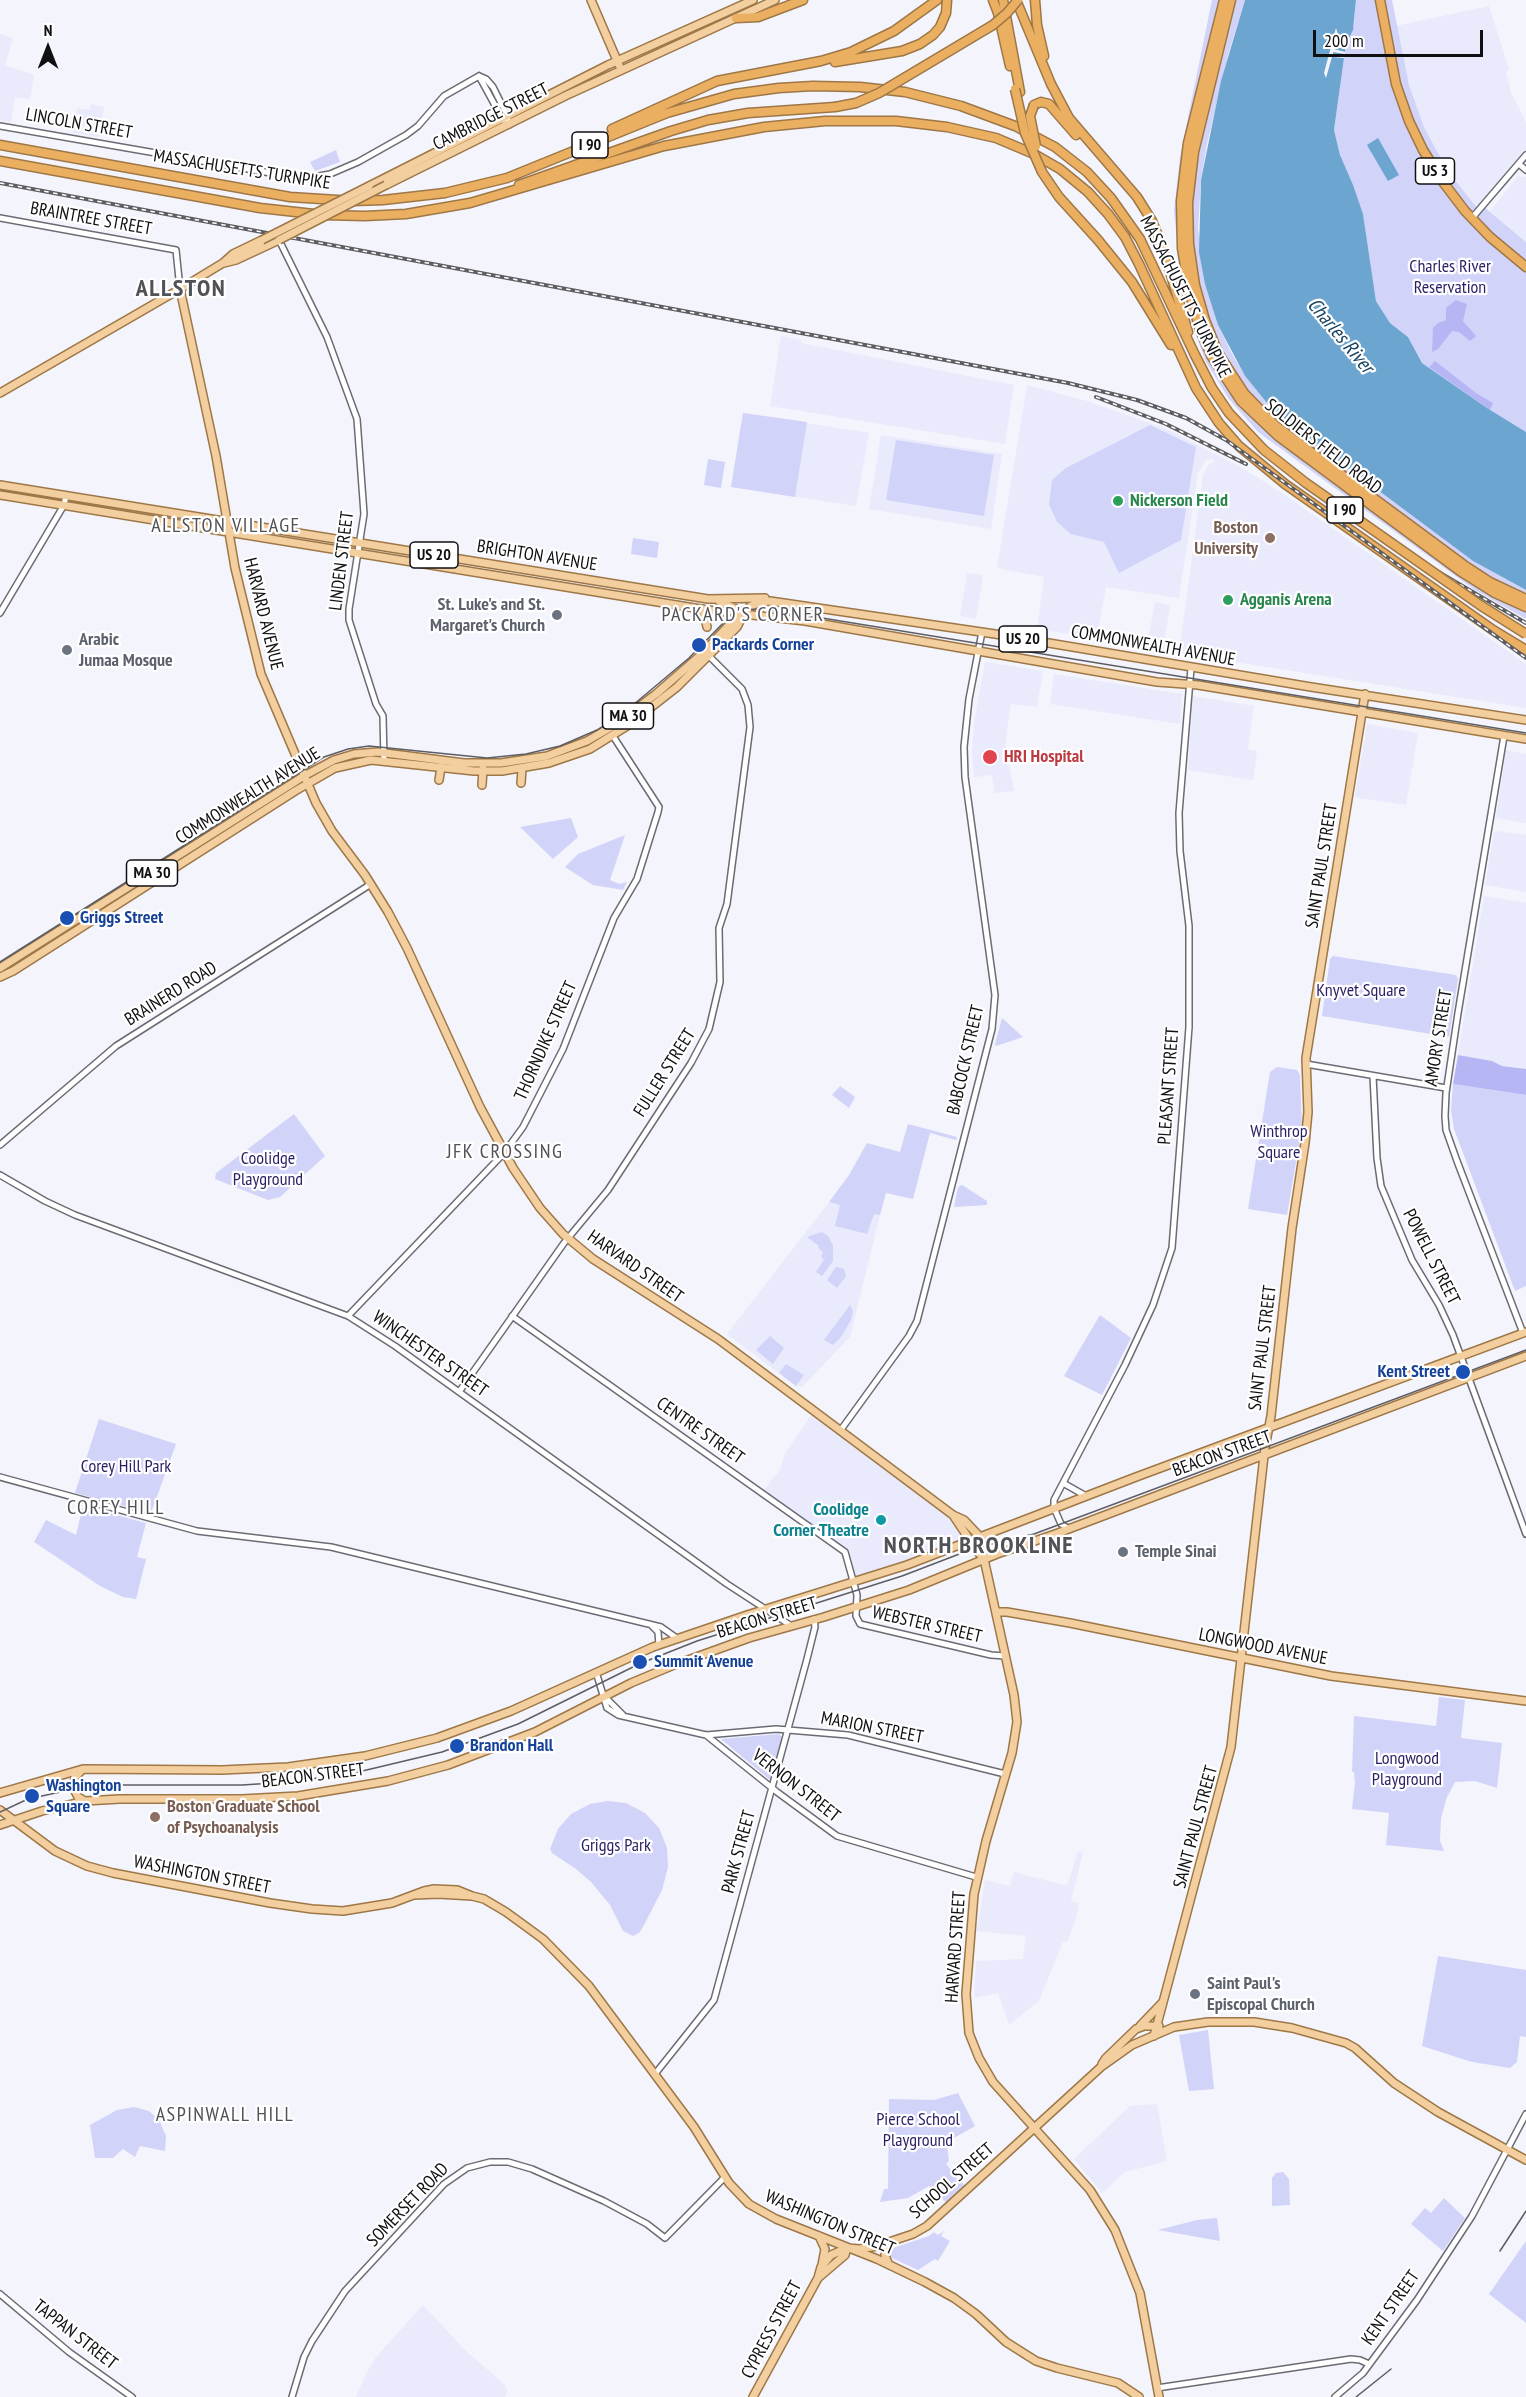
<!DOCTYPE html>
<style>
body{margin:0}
#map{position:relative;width:1526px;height:2397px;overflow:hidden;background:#f4f4fd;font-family:"PT Sans Narrow",sans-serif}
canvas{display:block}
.north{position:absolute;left:18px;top:18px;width:60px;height:60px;-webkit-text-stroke:4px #fff;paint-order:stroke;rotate:0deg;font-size:16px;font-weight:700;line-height:24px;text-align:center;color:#101013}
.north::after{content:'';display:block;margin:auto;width:21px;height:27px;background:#101013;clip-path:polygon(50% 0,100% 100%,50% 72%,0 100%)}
.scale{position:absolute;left:1313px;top:30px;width:170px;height:27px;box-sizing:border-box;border:3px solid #101013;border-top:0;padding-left:8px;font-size:18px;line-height:21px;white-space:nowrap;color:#101013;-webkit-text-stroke:4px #fff;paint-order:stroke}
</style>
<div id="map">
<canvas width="1526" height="2397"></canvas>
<div class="north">N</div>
<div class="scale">200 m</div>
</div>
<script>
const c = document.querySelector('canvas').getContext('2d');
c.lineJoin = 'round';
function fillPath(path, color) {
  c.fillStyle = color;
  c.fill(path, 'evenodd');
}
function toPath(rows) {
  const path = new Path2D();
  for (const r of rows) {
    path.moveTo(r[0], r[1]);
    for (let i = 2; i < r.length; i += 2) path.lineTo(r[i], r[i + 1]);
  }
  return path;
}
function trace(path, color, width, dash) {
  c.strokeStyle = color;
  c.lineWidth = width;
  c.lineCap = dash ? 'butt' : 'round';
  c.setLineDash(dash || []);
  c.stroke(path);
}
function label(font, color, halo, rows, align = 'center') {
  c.font = font + ' "PT Sans Narrow",sans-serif';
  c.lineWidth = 4.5;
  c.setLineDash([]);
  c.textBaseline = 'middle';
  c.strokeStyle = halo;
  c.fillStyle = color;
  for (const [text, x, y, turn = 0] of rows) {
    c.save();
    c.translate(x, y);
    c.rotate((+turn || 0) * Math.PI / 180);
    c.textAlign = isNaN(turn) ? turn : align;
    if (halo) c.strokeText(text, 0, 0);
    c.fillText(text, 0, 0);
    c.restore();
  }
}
fillPath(toPath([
 [1489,6,1509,69,1506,72,1511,93,1526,122,1526,155,1480,210,1449,172,1424,127,1409,85,1396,26],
 [0,34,13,38,5,65,34,75,30,99,15,97,11,122,0,120],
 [91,104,104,107,99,137,73,133,77,108,90,110],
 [1518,176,1526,177,1526,242,1490,211],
 [781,336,801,340,801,343,1014,385,1005,444,770,406],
 [1027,385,1087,401,1169,430,1242,468,1282,493,1526,664,1526,708,1179,653,1203,475,1209,464,1214,463,1214,459,1206,460,1198,473,1179,598,1106,587,1097,638,1037,629,1044,577,997,568],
 [743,413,869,433,856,506,731,487],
 [881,435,1002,454,991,529,869,509],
 [967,573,983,575,976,619,960,616],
 [1155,602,1170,605,1163,650,1151,648,1153,636,1149,635],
 [985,662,1043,671,1037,707,1011,704,1005,745,1014,791,995,793,992,775,974,777,972,752,974,723],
 [1054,674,1182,694,1180,724,1050,704],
 [1193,696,1254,706,1248,749,1257,751,1253,780,1188,770],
 [1367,724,1418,733,1406,805,1358,798,1355,795],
 [1506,750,1526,754,1526,823,1496,818],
 [1498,831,1526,835,1526,892,1485,885,1494,832],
 [1484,896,1526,903,1526,1069,1502,1066,1492,1061,1458,1055],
 [829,1202,880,1215,850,1337,802,1387,796,1386,727,1334],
 [816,1412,953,1515,971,1540,854,1583,844,1552,761,1493,780,1470,785,1453,810,1417],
 [1078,1851,1083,1852,1071,1901,1079,1903,1076,1919,1067,1942,1063,1942,1039,2001,1009,2025,998,1993,974,1998,976,1961,1023,1959,1026,1936,977,1931,985,1880,1010,1886,1014,1872,1064,1885,1068,1884],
 [1157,2104,1167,2161,1125,2172,1102,2193,1074,2159,1130,2106],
 [423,2305,465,2350,505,2385,508,2391,505,2397,356,2397,366,2374,376,2357]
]), '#e9eafb');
fillPath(toPath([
 [1212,0,1245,0,1228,55,1207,144,1201,180,1198,229,1218,325,1231,352,1245,376,1276,414,1473,561,1526,590,1526,619,1475,590,1258,432,1229,399,1206,362,1191,322,1181,284,1174,211,1180,157],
 [1356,0,1392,0,1409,85,1424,127,1438,153,1455,180,1479,210,1483,206,1526,242,1526,432,1487,408,1422,363,1408,337,1390,323,1376,301,1363,214,1340,155,1334,130,1346,44,1354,24],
 [336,150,340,162,315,171,310,162],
 [743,413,807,422,795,497,731,487],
 [1150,425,1196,447,1181,540,1119,573,1104,542,1071,534,1057,522,1049,504,1052,480,1066,468],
 [896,440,994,455,984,516,886,500],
 [708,459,725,462,721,488,704,485],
 [633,538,659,542,657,558,631,554],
 [571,818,578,837,553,859,520,827],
 [625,835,610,880,619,884,627,882,623,890,593,885,565,867,578,854],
 [1333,956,1456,975,1458,979,1449,1037,1322,1016,1330,959],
 [1002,1018,1023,1037,996,1046,995,1044],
 [1277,1067,1297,1070,1300,1075,1302,1127,1287,1215,1248,1209,1270,1072],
 [1453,1084,1526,1095,1526,1286,1515,1291,1454,1129,1451,1110],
 [840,1086,855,1097,849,1108,832,1095],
 [294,1114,325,1156,280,1197,268,1200,215,1179,216,1173],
 [908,1124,957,1137,956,1140,930,1133,913,1199,886,1193,880,1215,874,1214,867,1234,835,1226,840,1205,829,1202,849,1175,867,1143,900,1152],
 [962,1185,987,1201,987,1205,954,1207,958,1187],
 [822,1232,829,1237,833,1246,833,1261,822,1276,816,1272,824,1260,821,1256,823,1252,818,1248,819,1246,807,1237],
 [836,1267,844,1269,846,1276,837,1288,827,1280],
 [850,1305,853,1311,851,1320,841,1337,833,1345,824,1340],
 [1100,1315,1131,1338,1102,1395,1064,1376],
 [770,1336,784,1348,773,1364,756,1350],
 [786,1364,804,1375,796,1386,779,1373],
 [99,1419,176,1444,151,1513,75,1493],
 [83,1506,146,1523,137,1557,146,1559,136,1599,123,1597,100,1586,34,1542,46,1520,76,1535],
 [1439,1697,1465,1700,1461,1738,1502,1743,1497,1788,1475,1781,1455,1782,1447,1797,1441,1818,1440,1841,1444,1851,1386,1845,1389,1813,1352,1809,1355,1783,1354,1772,1352,1772,1354,1716,1436,1726],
 [779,1734,782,1737,770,1780,721,1739],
 [608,1801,626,1803,645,1813,659,1828,667,1848,668,1867,662,1890,644,1925,639,1933,633,1936,623,1931,610,1905,591,1882,576,1869,552,1853,550,1849,558,1829,571,1814,590,1804],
 [1438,1956,1526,1970,1526,2037,1520,2036,1517,2062,1510,2068,1472,2062,1422,2046],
 [1208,2030,1214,2089,1189,2091,1179,2035],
 [958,2093,975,2126,945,2143,947,2147,949,2161,946,2164,965,2186,947,2203,929,2186,908,2198,880,2202,884,2189,888,2189,889,2099,934,2100],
 [134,2107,149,2111,159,2120,166,2136,165,2151,140,2146,135,2157,123,2149,113,2158,95,2158,90,2125,117,2110],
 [1283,2172,1289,2179,1290,2205,1272,2206,1272,2178,1276,2173],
 [1444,2198,1465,2218,1443,2251,1411,2224,1425,2208,1431,2213],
 [1217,2218,1220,2241,1158,2230,1197,2220],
 [944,2231,941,2236,950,2241,938,2261,935,2259,918,2270,892,2258,890,2252,893,2248,929,2236,934,2232,938,2235],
 [1526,2241,1526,2323,1489,2294]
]), '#d1d3f9');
fillPath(toPath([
 [1456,300,1467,304,1463,321,1476,336,1470,341,1459,332,1452,331,1438,349,1432,352,1433,328,1438,323,1446,320,1446,308],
 [1435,361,1476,393,1493,403,1490,410,1429,367],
 [1458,1055,1492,1061,1502,1066,1526,1069,1526,1095,1453,1084]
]), '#b6b6f4');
fillPath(toPath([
 [1245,0,1356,0,1353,30,1346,44,1334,130,1340,155,1353,185,1363,214,1376,301,1390,323,1408,337,1422,363,1487,408,1526,432,1526,590,1473,561,1276,414,1245,376,1218,325,1205,284,1199,252,1201,180,1221,81],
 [1378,138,1399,175,1388,181,1367,145]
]), '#6da5d1');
fillPath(toPath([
 [1336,28,1338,35,1348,37,1347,40,1337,39,1336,41,1346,45,1336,43,1335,45,1346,48,1346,49,1335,47,1334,49,1345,52,1345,54,1333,52,1333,54,1345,56,1344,58,1332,57,1326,78,1324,73]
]), '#f4f4fd');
const minor = toPath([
 [479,76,486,79,493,87,507,115,509,125],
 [479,76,503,120],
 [0,126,288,176,313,177,330,174,358,162,406,135,418,126,444,96,479,76],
 [1519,164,1526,170],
 [0,218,176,250,180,289],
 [1472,218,1526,155],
 [279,240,327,337,357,419,364,514,349,609,349,620,376,704,383,716,384,761],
 [0,613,64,505,66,496],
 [1504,736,1458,1013,1446,1093,1445,1116,1446,1130,1457,1161,1523,1333],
 [1306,1064,1446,1088],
 [1373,1076,1377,1158,1381,1186,1412,1260,1439,1305,1453,1335,1526,1534],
 [0,1145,116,1046,371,884],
 [0,1175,45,1201,75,1215,348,1316,395,1346,727,1584,790,1625],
 [348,1316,504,1153,523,1127,563,1049,614,918,637,879,658,812,659,807,613,736],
 [512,1316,845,1552,857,1595,856,1616,860,1624,991,1655,1005,1656],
 [459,1392,564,1243,608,1190,691,1063,709,1029,720,982,719,928,727,904,750,727,748,705,742,689,710,657],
 [840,1431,909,1336,917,1321,992,1029,995,995,965,777,964,747,969,699,982,632],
 [0,1477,197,1531,331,1547,661,1627,678,1639],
 [1063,1483,1086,1496],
 [1069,1529,1061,1524,1054,1508,1054,1500,1125,1365,1153,1305,1172,1248,1189,1027,1189,926,1180,851,1179,813,1191,668],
 [652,1626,658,1632,659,1645],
 [596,1672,607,1708,618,1715,706,1735,776,1729,848,1735,1005,1774],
 [605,1697,623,1715],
 [706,1735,777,1792,837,1836,976,1877],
 [655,2074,714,2000,807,1659,815,1627,814,1619],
 [0,2294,69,2352,132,2397],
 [1157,2388,1351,2359,1360,2360,1369,2364],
 [292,2397,304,2357,312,2341,345,2291,444,2184,467,2168,490,2162,508,2162,532,2169,604,2201,647,2224,665,2238,725,2177],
 [1335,2397,1363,2373,1417,2300,1472,2216,1526,2114]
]);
const major = toPath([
 [591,0,619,65],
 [386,185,565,96,775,0],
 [369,186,608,65,753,0],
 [224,263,236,260,279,240],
 [180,289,216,456,235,568,261,674,316,803,332,831,365,875,388,912,407,948,480,1107,513,1168,540,1208,563,1234,593,1259,718,1339,953,1515,964,1520,980,1537,984,1550,984,1559,1014,1695,1017,1722,1012,1753,986,1841,974,1894,966,1994,969,2033,979,2058,993,2082,1090,2190,1115,2230,1140,2293,1159,2397],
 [0,393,180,289,223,263,233,254,262,240],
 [0,485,708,599,765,598],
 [0,495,707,610,805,621,1157,682,1198,685,1526,739],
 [719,601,742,612],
 [703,609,707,627],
 [439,780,441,767],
 [521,783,522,769],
 [482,785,483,769],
 [0,968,304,776,334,760,354,754,377,752,464,763,501,763,547,756,587,741,613,726,656,694,702,654,731,623,751,606,761,602,770,601,995,634,1311,687,1526,720],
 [0,977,13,971,295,791,335,768,371,760,474,771,502,771,549,763,590,749,627,726,677,687,737,627,744,613],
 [953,1515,977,1551,984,1559],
 [997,1612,1007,1612,1070,1623,1331,1676,1526,1701],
 [81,1771,75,1777,74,1789,78,1797,85,1801],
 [0,1793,83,1769,222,1770,288,1767,365,1756,437,1738,511,1711,653,1647,747,1615,907,1565,1136,1477,1526,1332],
 [0,1810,55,1851,87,1866,113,1873,270,1903,312,1909,343,1911,392,1903,424,1891,434,1889,457,1890,472,1896,438,1894,414,1895],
 [0,1825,42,1811,85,1801,120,1799,242,1799,298,1796,388,1781,448,1765,535,1732,631,1683,674,1665,749,1638,824,1617,909,1590,997,1554,1058,1533,1526,1356],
 [472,1896,484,1899,506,1912,543,1939,589,1986,694,2127,729,2183,749,2204,776,2219,877,2259,925,2282,954,2298,976,2314,1006,2342,1036,2361,1057,2368,1118,2383,1139,2397],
 [1140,2026,1162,2003],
 [1154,2036,1231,1747,1265,1447,1271,1416,1292,1228,1305,1143,1308,1112,1306,1058,1365,694],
 [1102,2064,1106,2058,1136,2029,1144,2026,1159,2026],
 [819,2236,825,2249,822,2265],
 [888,2242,885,2255,888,2263],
 [818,2278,845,2255,847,2248],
 [753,2397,818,2278,821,2267,831,2255,847,2248,860,2249,877,2246,913,2234,927,2226,1101,2067,1132,2045,1174,2027,1208,2022,1254,2022,1292,2028,1346,2043,1355,2048,1394,2083,1438,2112,1526,2160]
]);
const highway = toPath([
 [993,0,998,13,1010,66],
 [1003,0,1020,92],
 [1016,0,1051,84,1069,118,1137,197,1152,221,1162,245,1188,332],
 [1035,0,1037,25,1044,56],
 [1224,0,1188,143,1181,201,1182,248,1189,290,1200,330,1212,357,1241,401,1278,436,1460,571,1495,593,1526,607],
 [1231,0,1194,152,1188,203,1189,244,1195,285,1205,320,1218,353,1244,393,1276,426,1464,565,1490,582,1526,599],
 [1380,0,1396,84,1409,121,1423,150,1443,182,1465,211,1490,237,1526,267],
 [736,18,758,17,803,0],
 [835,62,902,51,920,44,933,35,940,27,946,13,947,0],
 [1034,105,1041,102,1049,104,1076,135],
 [612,129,717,81,821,61,851,52,894,31,937,0],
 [0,145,290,197,353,201,383,200,445,193,507,178,667,113,734,94,779,88,813,86,860,87,905,92,961,106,1015,126,1055,147,1087,172,1111,198,1140,239,1195,355],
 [0,161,260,208,323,215,365,216,406,214,470,203,664,146,764,127,825,121,896,121,947,127,996,138,1034,154,1060,169,1088,192,1108,214,1125,237,1139,264,1196,388,1219,423,1239,446,1285,484,1493,630,1526,650],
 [519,185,671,131,708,120,748,113,835,107],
 [1098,240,1132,282,1171,345]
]);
trace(minor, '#6b6b73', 8);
trace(major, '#9e7746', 10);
trace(highway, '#9e7746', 11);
trace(minor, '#fff', 5);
trace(major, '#f3cfa0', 7);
trace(highway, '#ebaf61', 8);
trace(toPath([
 [0,962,324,757,348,749,369,746,487,758,526,754,560,746,597,730,627,710,689,658,731,615,744,609,768,610,810,616,1526,733],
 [0,1812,28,1799,74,1789,111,1785,242,1785,289,1782,354,1773,442,1752,518,1724,639,1664,697,1641,902,1576,975,1548,1034,1534,1526,1350],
 [1500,2251,1526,2211],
 [1356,2397,1391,2369]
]), '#5d5d62', 1.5);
const rail = toPath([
 [0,183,1068,383,1137,400,1186,418,1226,440,1526,658],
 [1096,397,1166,424,1246,464],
 [1287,471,1394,546,1526,623]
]);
trace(rail, '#5d5d62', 4);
trace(rail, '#fff', 1.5, [4.5]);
const majorBridge = toPath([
 [262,240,369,186],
 [279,240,386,185]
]);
const highwayBridge = toPath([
 [1015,89,1025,133,1042,172,1059,197,1098,240],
 [1034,105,1030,116,1036,146],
 [835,107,856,103,879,93,993,25,1007,13,1018,0],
 [1195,355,1212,388,1229,413,1264,450,1306,483,1480,605,1526,634]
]);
trace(majorBridge, '#9e7746', 10, []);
trace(highwayBridge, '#9e7746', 11, []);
trace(majorBridge, '#f3cfa0', 7);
trace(highwayBridge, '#ebaf61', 8);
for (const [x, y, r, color] of [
 [1118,501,6,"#2e9e5b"],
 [1270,538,6,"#8d6e63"],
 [1228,600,6,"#2e9e5b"],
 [557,615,6,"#6b7280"],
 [699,645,8,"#1a4fb4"],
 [67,650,6,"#6b7280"],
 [990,757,8,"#e0444e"],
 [67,918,8,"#1a4fb4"],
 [1463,1372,8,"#1a4fb4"],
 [881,1520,6,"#0f9aa8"],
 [1123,1552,6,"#6b7280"],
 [640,1662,8,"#1a4fb4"],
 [457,1746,8,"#1a4fb4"],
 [32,1796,8,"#1a4fb4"],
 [155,1817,6,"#8d6e63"],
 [1195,1994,6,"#6b7280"]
]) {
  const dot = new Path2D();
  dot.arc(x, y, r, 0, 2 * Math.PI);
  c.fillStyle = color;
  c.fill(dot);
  trace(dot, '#fff', 2);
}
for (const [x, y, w] of [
 [590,145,36],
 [1435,171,39],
 [1345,510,36],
 [434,555,48],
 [1023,639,48],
 [628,716,51],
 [152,873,51]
]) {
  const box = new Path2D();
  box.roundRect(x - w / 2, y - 13, w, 26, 4.5);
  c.fillStyle = '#fff';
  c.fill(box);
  trace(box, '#101013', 1.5);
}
label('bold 16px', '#101013', null, [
 ["I 90",590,145],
 ["US 3",1435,171],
 ["I 90",1345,510],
 ["US 20",434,555],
 ["US 20",1023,639],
 ["MA 30",628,716],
 ["MA 30",152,873]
]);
label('18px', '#101013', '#fff', [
 ["CAMBRIDGE STREET",491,117,-27],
 ["LINCOLN STREET",79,124,10],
 ["MASSACHUSETTS TURNPIKE",242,170,9],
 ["BRAINTREE STREET",91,219,10],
 ["MASSACHUSETTS TURNPIKE",1185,297,63],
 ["SOLDIERS FIELD ROAD",1323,447,38],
 ["BRIGHTON AVENUE",537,556,9],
 ["LINDEN STREET",342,561,-83],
 ["HARVARD AVENUE",263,614,76],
 ["COMMONWEALTH AVENUE",1153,646,10],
 ["COMMONWEALTH AVENUE",248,796,-32],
 ["SAINT PAUL STREET",1322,866,-81],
 ["BRAINERD ROAD",171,994,-32],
 ["AMORY STREET",1439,1038,-81],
 ["THORNDIKE STREET",546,1041,-66],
 ["BABCOCK STREET",966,1060,-77],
 ["FULLER STREET",665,1073,-58],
 ["PLEASANT STREET",1169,1086,-86],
 ["POWELL STREET",1431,1257,63],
 ["HARVARD STREET",635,1267,35],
 ["SAINT PAUL STREET",1263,1348,-83],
 ["WINCHESTER STREET",430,1354,35],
 ["CENTRE STREET",700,1431,35],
 ["BEACON STREET",1222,1454,-20],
 ["BEACON STREET",767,1618,-17],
 ["WEBSTER STREET",927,1625,13],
 ["LONGWOOD AVENUE",1263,1647,11],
 ["MARION STREET",872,1728,11],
 ["BEACON STREET",313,1776,-7],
 ["VERNON STREET",796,1786,38],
 ["SAINT PAUL STREET",1196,1827,-75],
 ["PARK STREET",739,1852,-75],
 ["WASHINGTON STREET",202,1875,11],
 ["HARVARD STREET",956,1947,-86],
 ["SCHOOL STREET",952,2181,-41],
 ["SOMERSET ROAD",408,2205,-46],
 ["WASHINGTON STREET",830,2223,23],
 ["KENT STREET",1391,2308,-55],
 ["CYPRESS STREET",772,2330,-62],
 ["TAPPAN STREET",75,2335,38]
]);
label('18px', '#2a1f65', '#fff', [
 ["Charles River",1450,267],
 ["Reservation",1450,288],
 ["Knyvet Square",1361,991],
 ["Winthrop",1279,1132],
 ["Square",1279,1153],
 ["Coolidge",268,1159],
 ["Playground",268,1180],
 ["Corey Hill Park",126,1467],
 ["Longwood",1407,1759],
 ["Playground",1407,1780],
 ["Griggs Park",616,1846],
 ["Pierce School",918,2120],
 ["Playground",918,2141]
]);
label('bold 18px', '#27864d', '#fff', [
 ["Nickerson Field",1130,501],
 ["Agganis Arena",1240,600]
], 'left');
label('bold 18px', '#785e54', '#fff', [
 ["Boston",1258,528],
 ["University",1258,549],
 ["Boston Graduate School",167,1807,"left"],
 ["of Psychoanalysis",167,1828,"left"]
], 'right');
label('bold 18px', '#5b616d', '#fff', [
 ["St. Luke's and St.",545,605,"right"],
 ["Margaret's Church",545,626,"right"],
 ["Arabic",79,640],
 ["Jumaa Mosque",79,661],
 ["Temple Sinai",1135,1552],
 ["Saint Paul's",1207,1984],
 ["Episcopal Church",1207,2005]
], 'left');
label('bold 18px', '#164399', '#fff', [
 ["Packards Corner",712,645],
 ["Griggs Street",80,918],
 ["Kent Street",1450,1372,"right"],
 ["Summit Avenue",654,1662],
 ["Brandon Hall",470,1746],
 ["Washington",46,1786],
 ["Square",46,1807]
], 'left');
label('bold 18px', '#be3a42', '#fff', [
 ["HRI Hospital",1004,757]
], 'left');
label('bold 18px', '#0d838f', '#fff', [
 ["Coolidge",869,1510],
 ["Corner Theatre",869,1531]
], 'right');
label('italic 20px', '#184361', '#fff', [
 ["Charles River",1340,336,50]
]);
c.letterSpacing = '1.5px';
label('20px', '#515158', '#fff', [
 ["ALLSTON VILLAGE",226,526],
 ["PACKARD'S CORNER",743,615],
 ["JFK CROSSING",505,1152],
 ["COREY HILL",116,1508],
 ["ASPINWALL HILL",225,2115]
]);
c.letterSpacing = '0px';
c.letterSpacing = '1.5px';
label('bold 24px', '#515158', '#fff', [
 ["ALLSTON",181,289],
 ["NORTH BROOKLINE",979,1546]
]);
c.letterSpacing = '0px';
</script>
